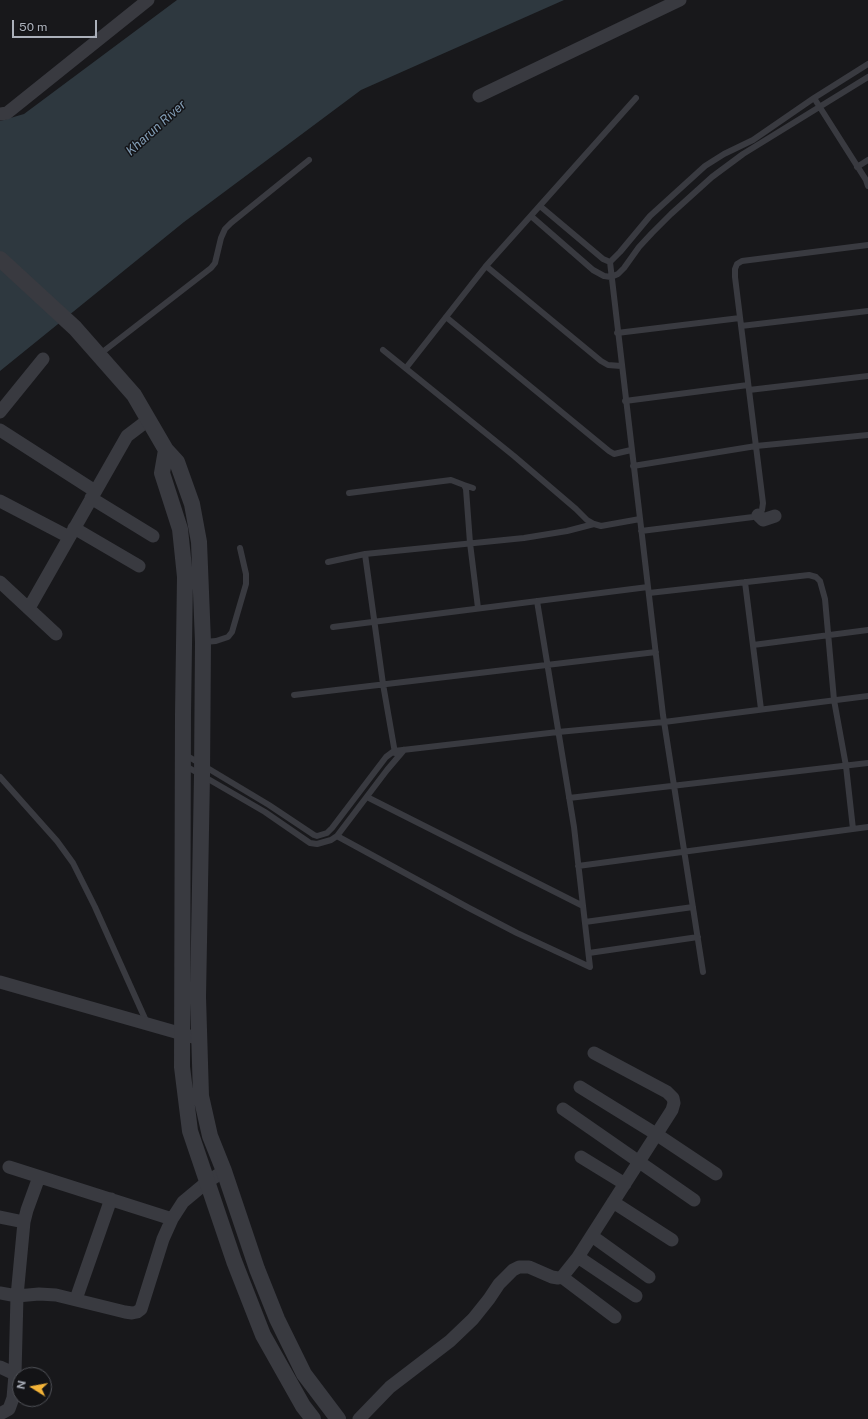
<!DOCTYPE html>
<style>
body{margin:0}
#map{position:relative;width:868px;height:1419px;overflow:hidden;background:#18181b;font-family:"Public Sans",sans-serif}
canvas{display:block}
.north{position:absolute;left:12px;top:1367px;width:40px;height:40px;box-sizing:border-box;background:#131316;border:1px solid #505258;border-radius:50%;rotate:281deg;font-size:11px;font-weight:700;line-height:16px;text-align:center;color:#abb0ba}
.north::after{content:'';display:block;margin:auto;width:14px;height:18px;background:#f3b338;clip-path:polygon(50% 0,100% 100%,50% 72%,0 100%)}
.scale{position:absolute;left:12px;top:20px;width:85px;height:18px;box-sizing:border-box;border:2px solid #abb0ba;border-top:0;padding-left:5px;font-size:12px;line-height:14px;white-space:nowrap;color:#abb0ba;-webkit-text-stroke:3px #131316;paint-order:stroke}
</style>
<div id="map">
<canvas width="868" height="1419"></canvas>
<div class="north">N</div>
<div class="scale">50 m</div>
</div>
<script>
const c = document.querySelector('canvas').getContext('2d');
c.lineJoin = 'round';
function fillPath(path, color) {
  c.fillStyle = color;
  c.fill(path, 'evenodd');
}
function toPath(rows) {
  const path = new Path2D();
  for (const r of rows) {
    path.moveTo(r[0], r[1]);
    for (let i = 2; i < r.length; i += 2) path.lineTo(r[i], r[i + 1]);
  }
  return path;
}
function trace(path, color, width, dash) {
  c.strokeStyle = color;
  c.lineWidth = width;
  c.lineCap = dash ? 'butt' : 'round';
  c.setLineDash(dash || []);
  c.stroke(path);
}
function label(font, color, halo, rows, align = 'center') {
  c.font = font + ' "Public Sans",sans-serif';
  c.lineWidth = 3;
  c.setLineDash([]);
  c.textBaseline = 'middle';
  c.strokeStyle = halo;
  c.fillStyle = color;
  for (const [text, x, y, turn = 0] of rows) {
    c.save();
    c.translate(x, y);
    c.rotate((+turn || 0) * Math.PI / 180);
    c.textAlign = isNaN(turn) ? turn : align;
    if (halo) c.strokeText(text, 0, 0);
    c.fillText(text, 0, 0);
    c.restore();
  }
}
fillPath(toPath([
 [177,0,564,0,361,90,184,222,0,371,0,121,24,114]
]), '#2e383f');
trace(toPath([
 [814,98,866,180,868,186],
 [857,167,868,160],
 [540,206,603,259,610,262,620,252,650,216,705,166,724,154,753,140,814,98,868,64],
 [531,216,593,270,604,276,611,277,618,274,624,268,639,247,652,233,671,214,712,177,743,154,868,77],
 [610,262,663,715,703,972],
 [486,266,601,361,608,365,621,366],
 [446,317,609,451,614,454,631,450],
 [741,326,868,311],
 [617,333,740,318],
 [383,350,514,456,576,509,587,520,594,524,601,526,640,519],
 [100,354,211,268,215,263,221,238,225,229,231,223,309,160],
 [406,368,486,266,636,98],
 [749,390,868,376],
 [625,401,748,385],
 [633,466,756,446,868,435],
 [464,485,473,488],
 [349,493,451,480,464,485,466,489,470,543,478,608],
 [641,531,753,517,758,515,762,510,763,503,735,277,735,269,737,264,742,261,868,245],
 [365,554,383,684,395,753],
 [328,562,365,554,524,538,567,531,594,524],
 [745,582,761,709],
 [649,593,809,575,816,577,820,581,825,599,834,700,846,766,853,829],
 [333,627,648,587],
 [204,642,216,641,228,637,232,632,234,625,246,584,246,574,240,548],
 [753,645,868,630],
 [294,695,656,652],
 [184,754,269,805,314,835,317,836,327,833,332,828,386,757,394,751,558,732,664,722,868,696],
 [184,765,265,812,310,843,317,844,331,840,337,836,387,770,404,750],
 [0,777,57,841,73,863,95,907,147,1023],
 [367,797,583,906],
 [569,798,868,763],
 [337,836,469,908,517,933,590,967,574,827,537,601],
 [578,866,868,827],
 [585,922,693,907],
 [589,953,698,937]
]), '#393a40', 6);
trace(toPath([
 [479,96,680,0],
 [0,114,7,113,148,0],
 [0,412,43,359],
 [0,430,95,491],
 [91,498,153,536],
 [0,501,69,537],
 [758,515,763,520,775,516],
 [74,528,139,566],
 [0,582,56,634],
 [29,608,127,436,148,420],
 [0,982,200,1039],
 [580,1087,656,1134,716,1174],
 [563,1109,694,1200],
 [581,1157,625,1184],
 [9,1167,172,1219],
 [613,1202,672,1240],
 [0,1217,24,1222],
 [592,1236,649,1277],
 [578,1257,636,1296],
 [562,1277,615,1317],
 [0,1293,17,1296,39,1294,56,1295,125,1312,132,1313,137,1312,141,1309,163,1239,172,1219,183,1202,207,1182,224,1171],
 [76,1299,111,1199],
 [0,1367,15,1374],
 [0,1414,9,1409,13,1398,15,1374,17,1296,24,1222,27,1210,39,1177],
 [359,1419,390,1387,450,1341,473,1319,489,1299,499,1284,513,1270,519,1267,529,1267,552,1277,558,1278,562,1277,578,1257,672,1110,674,1103,673,1098,667,1092,594,1053]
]), '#393a40', 13);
trace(toPath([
 [0,259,75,328,134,395,166,450,177,462,192,504,199,542,203,642,202,775,198,997,201,1096,210,1136,224,1171,257,1269,277,1319,304,1374,338,1419],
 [166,450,162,473,180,529,185,577,183,714,182,1067,190,1131,234,1261,263,1335,303,1406,313,1419]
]), '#393a40', 16);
label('italic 13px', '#829db5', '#131316', [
 ["Kharun River",156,128,-42]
]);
</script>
